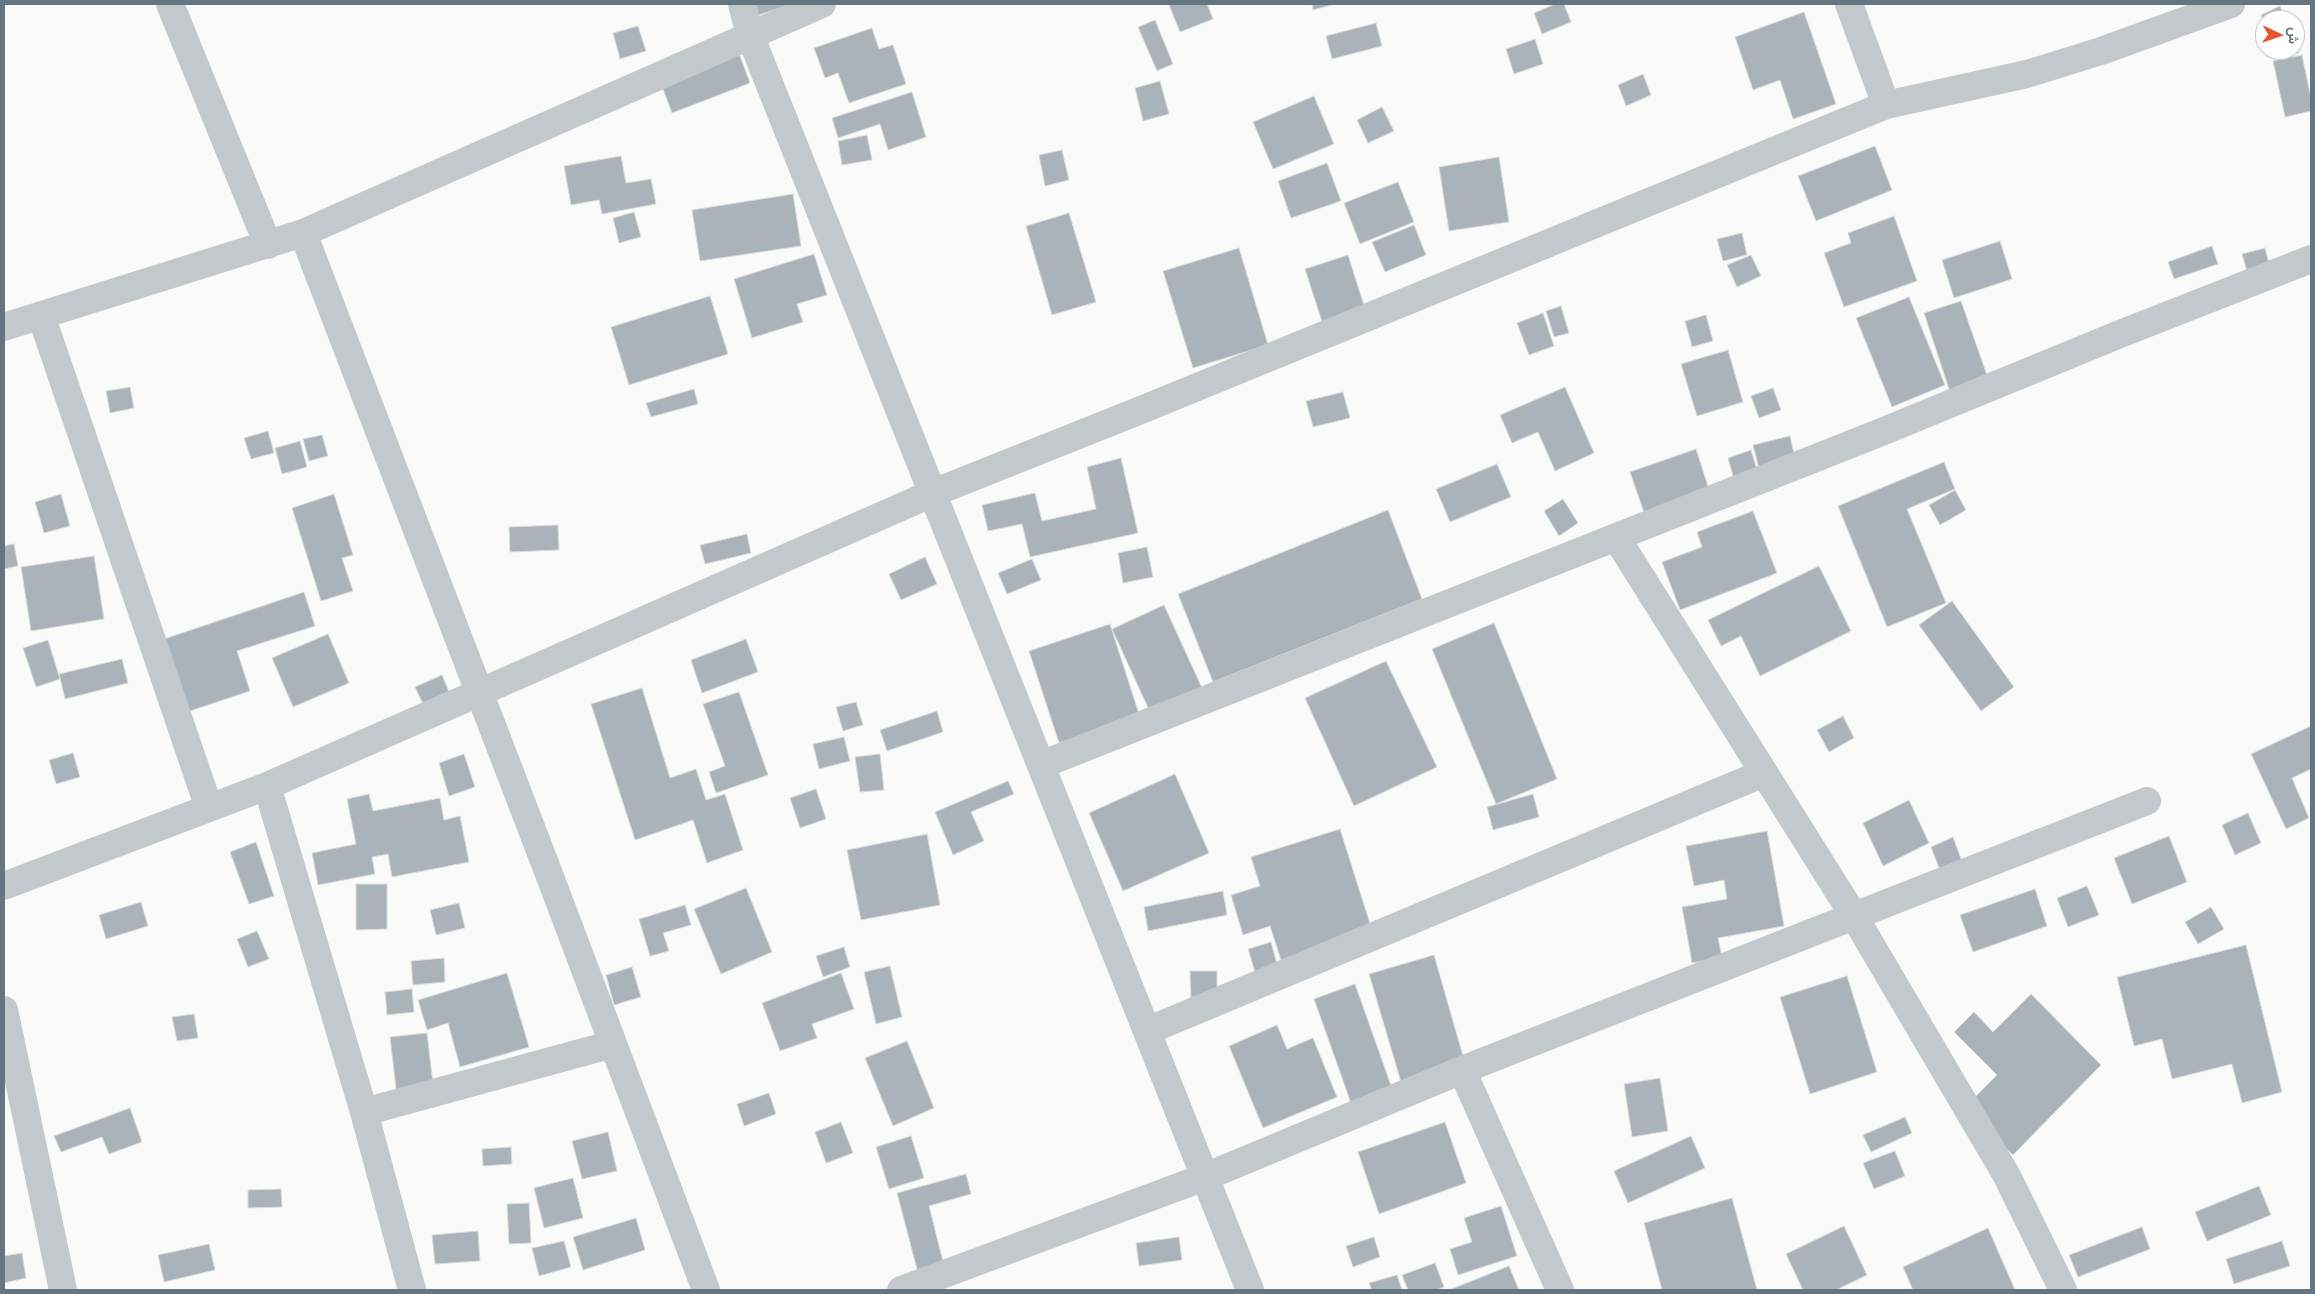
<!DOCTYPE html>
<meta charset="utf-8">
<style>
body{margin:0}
#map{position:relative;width:2315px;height:1294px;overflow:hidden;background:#fafaf8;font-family:Jost,Vazirmatn,sans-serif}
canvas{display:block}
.frame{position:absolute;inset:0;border:5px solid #657683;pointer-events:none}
.north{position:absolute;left:2255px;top:10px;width:50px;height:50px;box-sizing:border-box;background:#fff;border:1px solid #c1c8cd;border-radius:50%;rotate:93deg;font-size:14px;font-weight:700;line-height:20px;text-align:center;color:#657683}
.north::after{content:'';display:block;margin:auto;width:18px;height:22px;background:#e4572e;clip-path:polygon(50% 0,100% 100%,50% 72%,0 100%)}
</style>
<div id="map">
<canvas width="2315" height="1294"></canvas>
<div class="frame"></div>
<div class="north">ش</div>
</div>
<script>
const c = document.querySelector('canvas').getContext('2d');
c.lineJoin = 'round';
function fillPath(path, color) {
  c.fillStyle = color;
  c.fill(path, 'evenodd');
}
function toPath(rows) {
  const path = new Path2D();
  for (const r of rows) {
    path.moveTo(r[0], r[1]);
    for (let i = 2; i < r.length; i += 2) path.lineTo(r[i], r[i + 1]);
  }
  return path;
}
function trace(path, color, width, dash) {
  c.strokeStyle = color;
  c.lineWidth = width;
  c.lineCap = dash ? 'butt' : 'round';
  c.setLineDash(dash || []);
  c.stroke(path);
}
const building = toPath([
 [751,4,792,4,756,16,751,4],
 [1172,4,1207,4,1213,19,1180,32,1169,5,1172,4],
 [1312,4,1335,4,1313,10,1312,4],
 [1555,4,1564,4,1571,22,1542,34,1534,13,1555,4],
 [2280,6,2286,20,2265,20,2265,24,2261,15,2280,6],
 [1804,12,1836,104,1793,119,1780,80,1753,90,1735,37,1804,12],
 [1155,20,1173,64,1157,71,1138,27,1155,20],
 [1376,23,1382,46,1332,59,1326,36,1376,23],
 [638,26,646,51,620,59,613,33,638,26],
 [872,28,879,49,893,45,906,84,849,103,838,73,825,78,814,48,872,28],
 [732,34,750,83,672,113,654,65,732,34],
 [2295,35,2299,53,2267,57,2266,50,2295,50,2295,35],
 [1535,39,1543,64,1514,74,1506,49,1535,39],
 [2302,55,2311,98,2311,111,2285,117,2273,61,2302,55],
 [1643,74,1651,95,1626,106,1618,85,1643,74],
 [1160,81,1169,114,1143,121,1135,88,1160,81],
 [912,92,926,137,888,150,880,124,838,138,832,118,912,92],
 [1314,96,1334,144,1273,169,1253,122,1314,96],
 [1382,107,1394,131,1368,143,1357,120,1382,107],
 [867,135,872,160,842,165,838,141,867,135],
 [1875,146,1892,190,1816,221,1798,176,1875,146],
 [1062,150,1069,180,1045,186,1039,155,1062,150],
 [621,156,626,183,651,179,656,204,602,214,599,200,571,205,564,166,621,156],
 [1499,157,1509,222,1449,231,1439,167,1499,157],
 [1327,163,1341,201,1291,218,1278,181,1327,163],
 [1398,182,1414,222,1360,244,1344,203,1398,182],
 [793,194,801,246,700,261,692,210,793,194],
 [634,212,641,237,619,243,613,218,634,212],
 [1069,213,1096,302,1052,315,1026,226,1069,213],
 [1894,216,1917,281,1844,307,1824,253,1851,243,1848,233,1894,216],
 [1414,225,1426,255,1385,272,1372,242,1414,225],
 [1742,233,1747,255,1723,261,1717,239,1742,233],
 [2000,241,2012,279,1954,298,1942,260,2000,241],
 [2212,246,2218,264,2174,279,2168,262,2212,246],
 [1239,248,1268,345,1193,368,1163,271,1239,248],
 [2265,248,2271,271,2249,278,2242,254,2265,248],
 [814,254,827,295,797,304,803,322,752,338,734,279,814,254],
 [1348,255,1368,318,1325,331,1305,269,1348,255],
 [1751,255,1761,276,1737,287,1727,265,1751,255],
 [710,296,728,354,629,385,611,327,710,296],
 [1909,297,1945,385,1892,407,1856,318,1909,297],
 [1961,301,1988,378,1950,392,1924,313,1961,301],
 [1561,306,1569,333,1554,337,1546,311,1561,306],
 [1543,313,1554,346,1529,355,1517,323,1543,313],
 [1706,315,1713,341,1692,347,1685,321,1706,315],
 [1728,350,1743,402,1697,416,1681,364,1728,350],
 [130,387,134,408,110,413,106,391,130,387],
 [1565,387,1594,453,1555,471,1538,432,1512,443,1500,415,1565,387],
 [1773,388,1781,410,1759,418,1751,396,1773,388],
 [694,389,698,404,651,417,646,403,694,389],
 [1343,392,1350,418,1313,427,1306,401,1343,392],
 [268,431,274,453,251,459,244,438,268,431],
 [322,435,328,456,309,461,303,439,322,435],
 [1790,436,1796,463,1760,473,1753,445,1790,436],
 [300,441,307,467,282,474,275,448,300,441],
 [1696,449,1714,505,1649,527,1630,472,1696,449],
 [1751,450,1760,479,1736,487,1728,458,1751,450],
 [1121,458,1138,533,1030,557,1022,524,988,531,982,505,1035,493,1042,521,1096,509,1087,467,1121,458],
 [1944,462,1955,489,1907,509,1946,603,1887,627,1838,506,1944,462],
 [1497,464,1511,497,1450,522,1436,489,1497,464],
 [1955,490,1966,510,1940,525,1929,505,1955,490],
 [61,494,70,526,44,533,35,502,61,494],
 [334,494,353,555,342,558,353,591,321,601,292,508,334,494],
 [1563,499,1578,523,1559,536,1544,511,1563,499],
 [1388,510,1422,599,1213,682,1178,594,1388,510],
 [1753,511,1777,573,1680,610,1662,562,1702,547,1697,532,1753,511],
 [558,525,559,550,510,552,509,527,558,525],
 [747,534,751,553,705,564,700,545,747,534],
 [14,544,18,566,4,569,4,546,14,544],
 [1147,547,1153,577,1123,583,1118,553,1147,547],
 [94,556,104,619,31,631,21,567,94,556],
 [925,557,937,584,901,600,889,574,925,557],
 [1032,559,1041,580,1007,594,998,573,1032,559],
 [1819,566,1851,631,1760,676,1741,636,1721,646,1708,620,1819,566],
 [304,592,315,626,237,651,250,691,178,715,155,642,304,592],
 [1952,601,2014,687,1981,711,1919,625,1952,601],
 [1164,605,1202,688,1150,712,1112,629,1164,605],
 [1494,623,1557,779,1496,804,1432,649,1494,623],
 [1110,624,1140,717,1059,743,1029,651,1110,624],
 [328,634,349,683,293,707,272,658,328,634],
 [746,639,758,672,702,693,691,660,746,639],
 [48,640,60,679,36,687,23,648,48,640],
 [122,659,128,683,65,699,59,674,122,659],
 [1386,661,1437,767,1354,806,1305,698,1386,661],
 [442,675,452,699,426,710,415,687,442,675],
 [642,688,670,778,696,769,706,800,725,794,743,850,707,863,693,820,635,840,591,704,642,688],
 [739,692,768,775,716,793,709,772,725,766,703,704,739,692],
 [856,702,863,725,843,731,836,707,856,702],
 [937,711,943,732,887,751,880,730,937,711],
 [1843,716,1854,738,1829,752,1817,730,1843,716],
 [2311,726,2311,769,2292,778,2309,818,2286,829,2251,754,2311,726],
 [844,737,850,761,819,769,813,744,844,737],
 [73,753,80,777,56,784,49,760,73,753],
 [464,754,475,787,449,796,439,763,464,754],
 [880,754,884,790,860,792,855,757,880,754],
 [1175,774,1209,853,1123,891,1089,813,1175,774],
 [1008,781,1014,794,971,812,984,841,953,855,935,812,1008,781],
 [816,789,826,819,800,828,790,798,816,789],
 [369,794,373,811,440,798,444,820,460,816,469,862,392,877,388,854,372,857,375,874,318,885,312,853,356,844,347,799,369,794],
 [1533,794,1539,817,1493,830,1487,807,1533,794],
 [1909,800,1929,843,1883,866,1863,823,1909,800],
 [2248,813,2261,843,2235,855,2222,825,2248,813],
 [1340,829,1372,930,1281,960,1270,926,1243,935,1231,895,1260,886,1251,857,1340,829],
 [1767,831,1784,926,1718,938,1722,957,1692,963,1682,907,1727,899,1724,880,1694,886,1686,846,1767,831],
 [927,834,940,905,861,920,847,850,927,834],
 [2169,836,2187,882,2132,904,2114,858,2169,836],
 [1953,837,1963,864,1941,873,1931,847,1953,837],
 [256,842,274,896,249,904,230,852,256,842],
 [356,884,387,884,387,929,356,930,356,884],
 [2087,886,2099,915,2068,927,2057,898,2087,886],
 [746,888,772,952,721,974,694,909,746,888],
 [2035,889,2047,926,1973,952,1960,915,2035,889],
 [1223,891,1227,915,1148,931,1144,907,1223,891],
 [141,902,148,926,106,939,99,915,141,902],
 [459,903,465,928,436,935,430,910,459,903],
 [685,905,691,925,663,933,669,951,650,956,639,919,685,905],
 [2211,907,2224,929,2198,944,2185,922,2211,907],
 [257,931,269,959,248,967,237,939,257,931],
 [1271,942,1280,975,1258,982,1248,949,1271,942],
 [2246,945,2282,1092,2242,1103,2232,1064,2172,1079,2162,1039,2134,1046,2117,977,2246,945],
 [844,947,850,967,823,977,816,956,844,947],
 [1434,955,1465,1063,1401,1082,1369,974,1434,955],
 [444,958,445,982,413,985,411,961,444,958],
 [890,966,902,1017,876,1024,864,972,890,966],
 [632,967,641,997,614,1005,606,975,632,967],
 [1190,971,1217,971,1217,999,1191,999,1190,971],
 [507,973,529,1047,460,1067,448,1023,427,1030,418,1000,507,973],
 [841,973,854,1009,812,1024,817,1038,780,1051,762,1003,841,973],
 [1847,976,1877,1072,1810,1094,1780,997,1847,976],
 [1355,984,1393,1091,1352,1106,1314,999,1355,984],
 [412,989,414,1012,387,1015,385,992,412,989],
 [2031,994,2101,1065,2013,1155,1965,1107,1997,1075,1954,1032,1974,1012,1993,1032,2031,994],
 [194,1014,198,1038,177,1041,172,1017,194,1014],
 [1277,1025,1287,1049,1313,1038,1337,1097,1263,1128,1229,1046,1277,1025],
 [427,1033,435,1101,398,1106,390,1037,427,1033],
 [907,1041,934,1108,893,1126,865,1058,907,1041],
 [1660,1078,1668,1131,1632,1137,1624,1084,1660,1078],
 [769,1093,776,1114,744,1126,737,1104,769,1093],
 [130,1108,142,1142,109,1154,102,1137,61,1152,54,1136,130,1108],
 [1905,1117,1912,1133,1871,1152,1863,1135,1905,1117],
 [841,1122,853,1153,826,1163,815,1132,841,1122],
 [1445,1122,1466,1183,1379,1214,1358,1152,1445,1122],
 [608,1132,617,1171,582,1179,572,1141,608,1132],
 [911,1136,924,1178,889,1189,876,1147,911,1136],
 [1691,1136,1705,1168,1628,1203,1614,1171,1691,1136],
 [511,1147,512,1164,483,1166,482,1149,511,1147],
 [1895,1151,1905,1176,1874,1189,1863,1163,1895,1151],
 [966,1174,971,1194,929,1206,944,1266,918,1273,897,1193,966,1174],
 [573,1178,583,1218,544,1228,534,1188,573,1178],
 [2259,1186,2271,1215,2207,1241,2195,1212,2259,1186],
 [281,1189,282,1207,248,1208,248,1190,281,1189],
 [1732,1198,1757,1290,1662,1290,1644,1223,1732,1198],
 [529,1203,531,1243,509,1244,507,1204,529,1203],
 [1501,1206,1517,1256,1458,1275,1450,1249,1472,1242,1464,1218,1501,1206],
 [636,1218,645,1250,583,1270,573,1237,636,1218],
 [1844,1226,1867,1275,1836,1290,1803,1290,1786,1254,1844,1226],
 [2142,1227,2150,1249,2078,1277,2069,1255,2142,1227],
 [1988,1228,2015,1290,1913,1290,1903,1267,1988,1228],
 [478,1231,480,1261,435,1264,432,1235,478,1231],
 [1179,1237,1182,1260,1139,1266,1136,1243,1179,1237],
 [1374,1237,1380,1257,1353,1267,1346,1246,1374,1237],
 [564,1241,571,1267,539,1276,532,1248,564,1241],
 [2282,1241,2290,1266,2234,1284,2226,1259,2282,1241],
 [209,1244,215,1270,164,1282,158,1255,209,1244],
 [22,1253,26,1278,4,1283,4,1256,22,1253],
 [1435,1263,1444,1287,1436,1290,1408,1290,1402,1275,1435,1263],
 [1509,1266,1519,1290,1449,1290,1509,1266],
 [1397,1275,1402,1290,1372,1290,1369,1283,1397,1275]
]);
fillPath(building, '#aab3b9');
trace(building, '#dcdcda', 1);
trace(toPath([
 [170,4,268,245],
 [742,4,750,35,1250,1290],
 [1849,4,1886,105],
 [303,233,549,874,706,1290],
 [41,315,209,808],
 [4,327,303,233,822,4],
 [1616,537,1854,916,2007,1176,2063,1290],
 [1041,765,1884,431,2120,334,2311,259],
 [267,786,364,1112,412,1290],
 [4,886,267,786,933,493,1141,410,1886,105,2027,74,2101,51,2231,4],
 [4,1010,63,1290],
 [1147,1031,1764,773],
 [1462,1070,1560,1290],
 [364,1112,613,1044],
 [901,1290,1205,1177,1462,1070,2147,801]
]), '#c3c8cc', 28);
</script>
